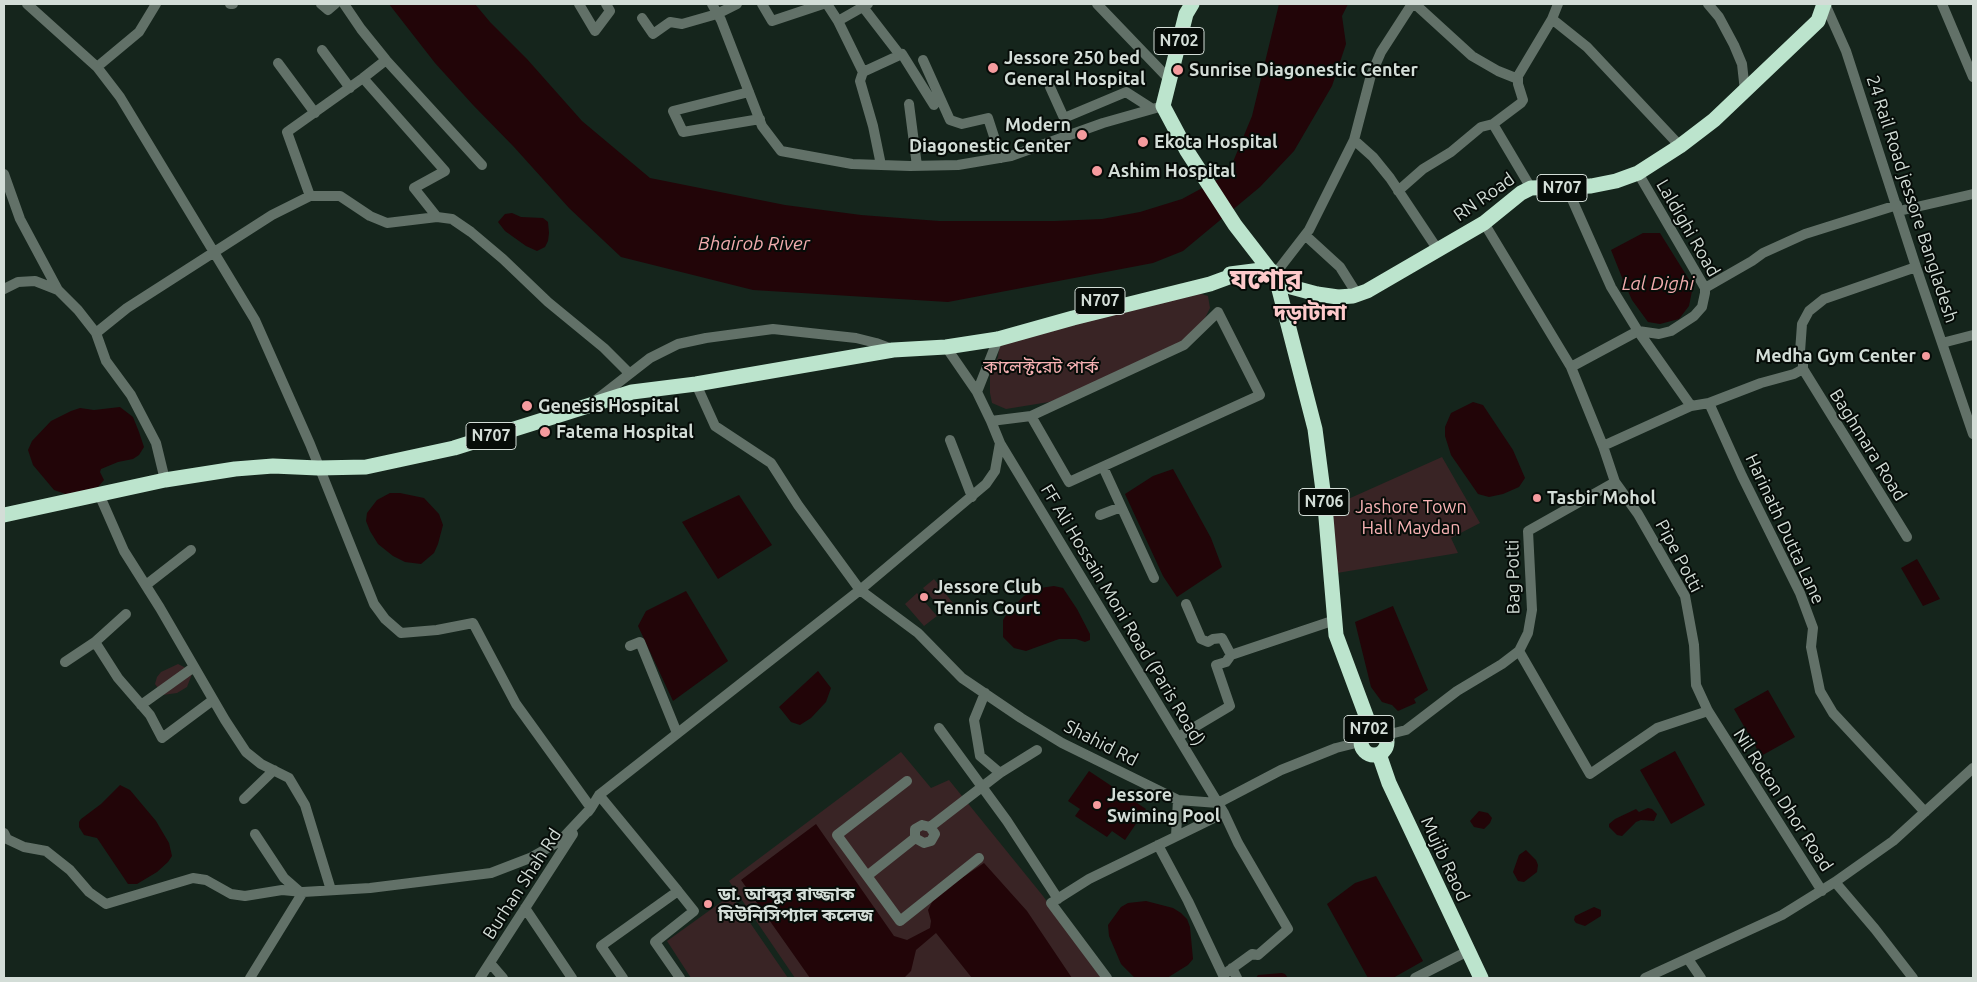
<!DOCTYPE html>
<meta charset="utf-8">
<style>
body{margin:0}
#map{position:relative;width:1977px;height:982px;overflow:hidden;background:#15251c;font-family:Ubuntu,sans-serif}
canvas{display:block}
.frame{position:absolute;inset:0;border:5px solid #d3ddd7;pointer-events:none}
</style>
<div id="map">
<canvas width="1977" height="982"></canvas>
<div class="frame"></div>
</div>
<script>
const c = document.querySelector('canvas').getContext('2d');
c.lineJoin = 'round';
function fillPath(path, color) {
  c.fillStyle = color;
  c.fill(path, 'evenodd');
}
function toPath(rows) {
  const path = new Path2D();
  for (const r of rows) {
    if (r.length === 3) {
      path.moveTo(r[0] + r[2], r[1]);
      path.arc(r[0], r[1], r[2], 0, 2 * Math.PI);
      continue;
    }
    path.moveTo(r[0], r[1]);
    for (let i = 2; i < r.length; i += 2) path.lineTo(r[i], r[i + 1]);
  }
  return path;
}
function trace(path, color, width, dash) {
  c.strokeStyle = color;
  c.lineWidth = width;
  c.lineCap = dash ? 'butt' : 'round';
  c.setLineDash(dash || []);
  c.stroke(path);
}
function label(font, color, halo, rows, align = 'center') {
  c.font = font + ' Ubuntu,"Noto Sans Bengali",sans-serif';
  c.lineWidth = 4;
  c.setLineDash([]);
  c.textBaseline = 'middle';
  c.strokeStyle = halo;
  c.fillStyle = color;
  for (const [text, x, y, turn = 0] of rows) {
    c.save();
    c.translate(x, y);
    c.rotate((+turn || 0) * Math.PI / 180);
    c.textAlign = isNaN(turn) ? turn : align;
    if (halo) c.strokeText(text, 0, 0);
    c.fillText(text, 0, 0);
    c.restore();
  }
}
fillPath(toPath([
 [1195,292,1208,296,1210,308,1203,322,1183,342,1070,395,1049,402,1006,409,992,403,990,393,990,373,998,357,1000,340],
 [1442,457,1480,523,1451,538,1458,553,1337,573,1328,508],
 [934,579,953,603,943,611,923,588],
 [917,593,937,616,924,626,905,604],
 [178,664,184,667,192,674,187,687,177,693,163,695,155,684,157,677,161,672],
 [901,752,931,788,949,780,1043,896,1101,978,795,978,729,881],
 [731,895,788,978,691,978,667,941]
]), '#392425');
fillPath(toPath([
 [389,4,475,4,490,22,527,59,582,121,650,178,785,205,861,215,939,221,1055,221,1102,219,1140,212,1182,199,1228,174,1252,116,1279,4,1348,4,1342,16,1346,44,1332,86,1294,151,1260,187,1183,251,1153,263,948,302,753,290,621,257,569,208,514,147,473,105,435,63],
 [512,213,521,217,543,218,548,222,549,233,548,241,545,247,537,251,526,246,505,231,498,222,505,214],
 [1643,233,1660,233,1693,286,1689,306,1679,319,1660,324,1648,322,1632,300,1623,280,1611,250],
 [1473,402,1483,405,1513,450,1525,478,1519,487,1503,494,1489,497,1478,494,1451,455,1445,436,1445,427,1451,413],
 [120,407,133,417,139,432,144,447,139,455,133,459,118,462,101,469,100,472,104,480,98,487,71,496,54,490,33,465,28,450,32,441,51,421,71,411,80,408,94,410],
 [1173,469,1211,538,1222,567,1177,597,1163,576,1125,494,1153,476],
 [390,493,400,493,424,498,439,514,443,525,438,544,434,553,421,564,405,562,393,556,378,544,370,531,366,521,367,513,377,500],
 [739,495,772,545,718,579,682,522],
 [1917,559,1940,599,1923,606,1901,568],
 [1054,586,1063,588,1077,609,1090,634,1090,640,1085,642,1076,639,1059,639,1026,651,1014,648,1003,637,1003,620,1008,612,1024,596,1040,588],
 [686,591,728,661,673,701,638,626,646,611],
 [1393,606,1428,690,1414,699,1416,703,1398,711,1392,705,1382,702,1371,687,1355,622],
 [818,671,831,688,826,702,811,718,800,725,791,722,779,707],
 [1768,690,1795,737,1761,756,1734,709],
 [1675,751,1705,805,1671,824,1640,770],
 [1089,771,1146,809,1125,840,1112,831,1107,837,1075,816,1080,809,1068,801],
 [120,785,130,790,156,821,169,843,172,856,168,862,157,872,137,884,128,884,97,838,84,835,79,827,79,822,81,819,101,804],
 [1648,808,1652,809,1657,814,1654,821,1641,820,1636,822,1622,836,1617,835,1609,827,1609,824,1615,819,1636,809,1639,812],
 [1479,811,1488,813,1492,818,1490,823,1484,829,1474,827,1470,821],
 [816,824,894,936,907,940,930,928,931,921,928,910,935,896,984,863,1027,911,1072,978,972,978,936,933,916,950,911,971,904,978,810,978,741,880],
 [1526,850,1536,860,1538,865,1537,872,1524,882,1518,881,1513,872,1519,855],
 [1376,876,1423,961,1393,978,1368,978,1327,904,1355,883],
 [1146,901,1173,908,1181,913,1187,919,1190,927,1193,959,1188,965,1167,978,1135,978,1121,964,1109,936,1108,925,1121,907,1128,903],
 [1594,907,1601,910,1601,916,1585,926,1576,923,1574,920,1575,916],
 [1282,973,1285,974,1288,978,1256,978,1258,975]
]), '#220508');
trace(toPath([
 [27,4,97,67,120,97,255,320,310,444,374,604,385,619,401,633,437,630,473,623,516,704,591,808,588,812],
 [230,4,233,4],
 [321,4,328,10,335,4],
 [344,4,361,29,386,60,482,165],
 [579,4,595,31,610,11,606,4],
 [712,4,721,20,762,126,781,151,852,164,910,166,958,165,1011,156,1103,123,1163,106],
 [762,4,772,21,823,4],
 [827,4,838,21,863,72],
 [1097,4,1169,79],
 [1415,4,1472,56,1498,71,1518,79],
 [1708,4,1719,17,1734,45,1742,64,1745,91],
 [1825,4,1846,51,1916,267,1973,434],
 [1942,4,1973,77],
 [863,7,900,55],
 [642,18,653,34,670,22,682,24,717,14,737,4],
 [1552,19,1587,47,1680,146],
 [838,21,868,4],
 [322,50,350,88],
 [923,60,950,120,962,124,988,118,1001,158],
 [278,63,315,113],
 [97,67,139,32,156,4],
 [363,78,445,171,414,188,437,217],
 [1050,87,1064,118,1126,92,1151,108],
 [749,92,673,111,683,132,760,119],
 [909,104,917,166],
 [1493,124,1531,188],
 [1354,140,1373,157,1390,178,1438,250],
 [881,165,873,126,860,81,863,72,902,54,934,105],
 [1638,173,1705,288,1705,293,1702,307,1694,316,1671,331,1659,334,1638,331],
 [4,174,20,219,58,290],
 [1567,188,1611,287,1638,331,1691,406],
 [1398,191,1423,169,1451,152,1481,127,1493,124,1521,103,1523,100,1518,84,1518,76,1552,19,1558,4],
 [310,196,287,132,363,78,386,60],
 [1899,211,1973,194],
 [1484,223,1571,367,1603,446,1615,482,1638,514,1685,596,1694,645,1696,685,1708,711,1822,891],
 [1305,235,1340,267,1357,294],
 [1275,274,1309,230,1354,140,1371,75,1381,52,1412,4],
 [1705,288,1752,261,1763,253,1805,234,1897,205],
 [4,289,18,282,35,281,58,290,78,310,96,333,106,361,131,395,156,443,165,480],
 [96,333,127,308,272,215,310,196,340,196,370,216,387,223,437,217,452,219,471,232,503,259,548,302,604,348,629,373],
 [1942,343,1973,335],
 [1571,367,1638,331],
 [1803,369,1907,537],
 [696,384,715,426,771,463,798,505,860,590,918,633,962,678,1021,718,1062,743,1178,800,1218,803,1281,770,1336,748,1360,742],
 [977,392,998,339],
 [596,400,650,358,678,344,706,338,773,329,856,338,876,343,892,349],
 [1709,403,1742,476,1800,593,1813,628,1811,647,1820,691,1833,713,1925,812],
 [991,421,1031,416,1184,345,1218,312,1260,395,1069,482,1031,416],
 [950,440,972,497],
 [1000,443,1224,813,1238,843,1288,929,1258,955,1252,954,1223,975,1188,901,1158,845],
 [1603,446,1691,406,1709,403,1761,383,1794,374,1803,369,1803,361,1800,352,1802,324,1809,311,1824,299,1916,267],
 [1103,467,1154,578],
 [99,494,124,551,160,608,225,720,246,752,261,764,289,778,305,805,331,890],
 [1100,515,1121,507],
 [146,585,191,550],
 [95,642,118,678,150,715,162,738,213,700],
 [630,646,640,642,677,733],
 [1519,651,1590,774,1657,728,1708,711],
 [1231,655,1335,620],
 [65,662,95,642,126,614],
 [985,693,974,720,980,756,1000,773],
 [141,705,194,667],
 [939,728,1007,821,1058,899],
 [1386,735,1406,730,1457,691,1502,664,1519,651,1528,633,1532,610,1528,531,1615,482],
 [1178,737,1230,706,1216,665,1226,662,1231,655,1222,638,1213,639,1208,642,1201,639,1186,604],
 [907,781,837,835,900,921,979,858],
 [599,795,678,891,601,946,623,978],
 [244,799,274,770],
 [922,825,930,827,935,834,931,841,924,843,915,838,915,829,922,825],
 [930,827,1000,773,1037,750],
 [4,833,7,839,24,847,46,851,70,870,89,892,106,904,193,878,206,880,231,894,245,896,282,890,303,892,370,888,491,873,530,858,560,841,591,808,599,795,860,590,986,484,995,471,1000,443,991,421,977,392,946,347],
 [255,834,284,878,300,892],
 [1176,836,1178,800],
 [867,876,915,838],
 [1835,882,1875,929,1913,978],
 [678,891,694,911,655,942,680,978],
 [525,908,572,978],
 [1688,959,1701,978],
 [490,963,503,978],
 [1232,968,1237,978],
 [250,978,303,892],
 [480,978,573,834],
 [1107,978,1051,903,1089,879,1224,813],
 [1415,978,1468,951],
 [1645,978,1782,915,1835,882,1893,841,1973,768]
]), '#627168', 10);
trace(toPath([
 [1192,4,1186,14,1163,106,1187,151,1235,225,1269,269,1291,287,1317,294,1338,297,1353,296,1367,291,1484,223,1521,193,1531,188,1591,186,1616,181,1638,173,1680,146,1714,120,1818,21,1824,4],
 [1230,274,1269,269],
 [1275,274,1315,429,1325,506,1336,635,1371,729],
 [4,515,165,480,235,469,273,466,318,468,366,467,454,448,632,392,696,384,893,350,946,347,998,339,1073,318,1210,284,1240,273],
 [1374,742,13],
 [1379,754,1389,783,1481,978]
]), '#bce4cd', 15);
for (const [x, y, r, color] of [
 [993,68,6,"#f59b9e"],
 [1178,70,6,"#f59b9e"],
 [1082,135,6,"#f59b9e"],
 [1143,142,6,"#f59b9e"],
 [1097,171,6,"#f59b9e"],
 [1926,356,5,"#f59b9e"],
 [527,406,6,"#f59b9e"],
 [545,432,6,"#f59b9e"],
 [1537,498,5,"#f59b9e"],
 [924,597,5,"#f59b9e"],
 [1097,805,5,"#f59b9e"],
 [708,904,5,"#f59b9e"]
]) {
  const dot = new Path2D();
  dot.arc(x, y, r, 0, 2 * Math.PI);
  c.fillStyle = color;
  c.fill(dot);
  trace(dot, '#060c08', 2);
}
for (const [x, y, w] of [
 [1179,41,50],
 [1562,188,50],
 [1100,301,50],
 [491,436,50],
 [1324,502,50],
 [1369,729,50]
]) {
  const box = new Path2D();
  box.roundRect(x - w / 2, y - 13.5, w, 27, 4);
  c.fillStyle = '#060c08';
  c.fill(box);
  trace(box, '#d3ddd7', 1);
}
label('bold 16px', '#d3ddd7', null, [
 ["N702",1179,41],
 ["N707",1562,188],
 ["N707",1100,301],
 ["N707",491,436],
 ["N706",1324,502],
 ["N702",1369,729]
]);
label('bold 18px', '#d3ddd7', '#060c08', [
 ["Jessore 250 bed",1004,58],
 ["General Hospital",1004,79],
 ["Sunrise Diagonestic Center",1189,70],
 ["Modern",1071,125,"right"],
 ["Diagonestic Center",1071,146,"right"],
 ["Ekota Hospital",1154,142],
 ["Ashim Hospital",1108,171],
 ["Medha Gym Center",1916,356,"right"],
 ["Genesis Hospital",538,406],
 ["Fatema Hospital",556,432],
 ["Tasbir Mohol",1547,498],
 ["Jessore Club",934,587],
 ["Tennis Court",934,608],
 ["Jessore",1107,795],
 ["Swiming Pool",1107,816],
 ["ডা. আব্দুর রাজ্জাক",718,894],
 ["মিউনিসিপ্যাল কলেজ",718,915]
], 'left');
label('18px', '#d3ddd7', '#060c08', [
 ["RN Road",1484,197,-35],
 ["24 Rail Road jessore Bangladesh",1912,199,72],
 ["Laldighi Road",1688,228,60],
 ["Baghmara Road",1868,445,58],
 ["Harinath Dutta Lane",1785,529,65],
 ["Pipe Potti",1679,556,62],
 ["Bag Potti",1513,577,-91],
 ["FF Ali Hossain Moni Road (Paris Road)",1123,615,59],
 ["Shahid Rd",1101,743,27],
 ["Nil Roton Dhor Road",1783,800,57],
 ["Mujib Raod",1445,859,65],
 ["Burhan Shah Rd",522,884,-57]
]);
label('18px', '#f8b2b4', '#060c08', [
 ["কালেক্টরেট পার্ক",1041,367],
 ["Jashore Town",1411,507],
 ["Hall Maydan",1411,528]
]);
label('italic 19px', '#f2acae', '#060c08', [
 ["Bhairob River",754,244],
 ["Lal Dighi",1658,284]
]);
label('bold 22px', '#fecacb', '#060c08', [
 ["দড়াটানা",1310,313]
]);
label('bold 28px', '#fecacb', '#060c08', [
 ["যশোর",1266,280]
]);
</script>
